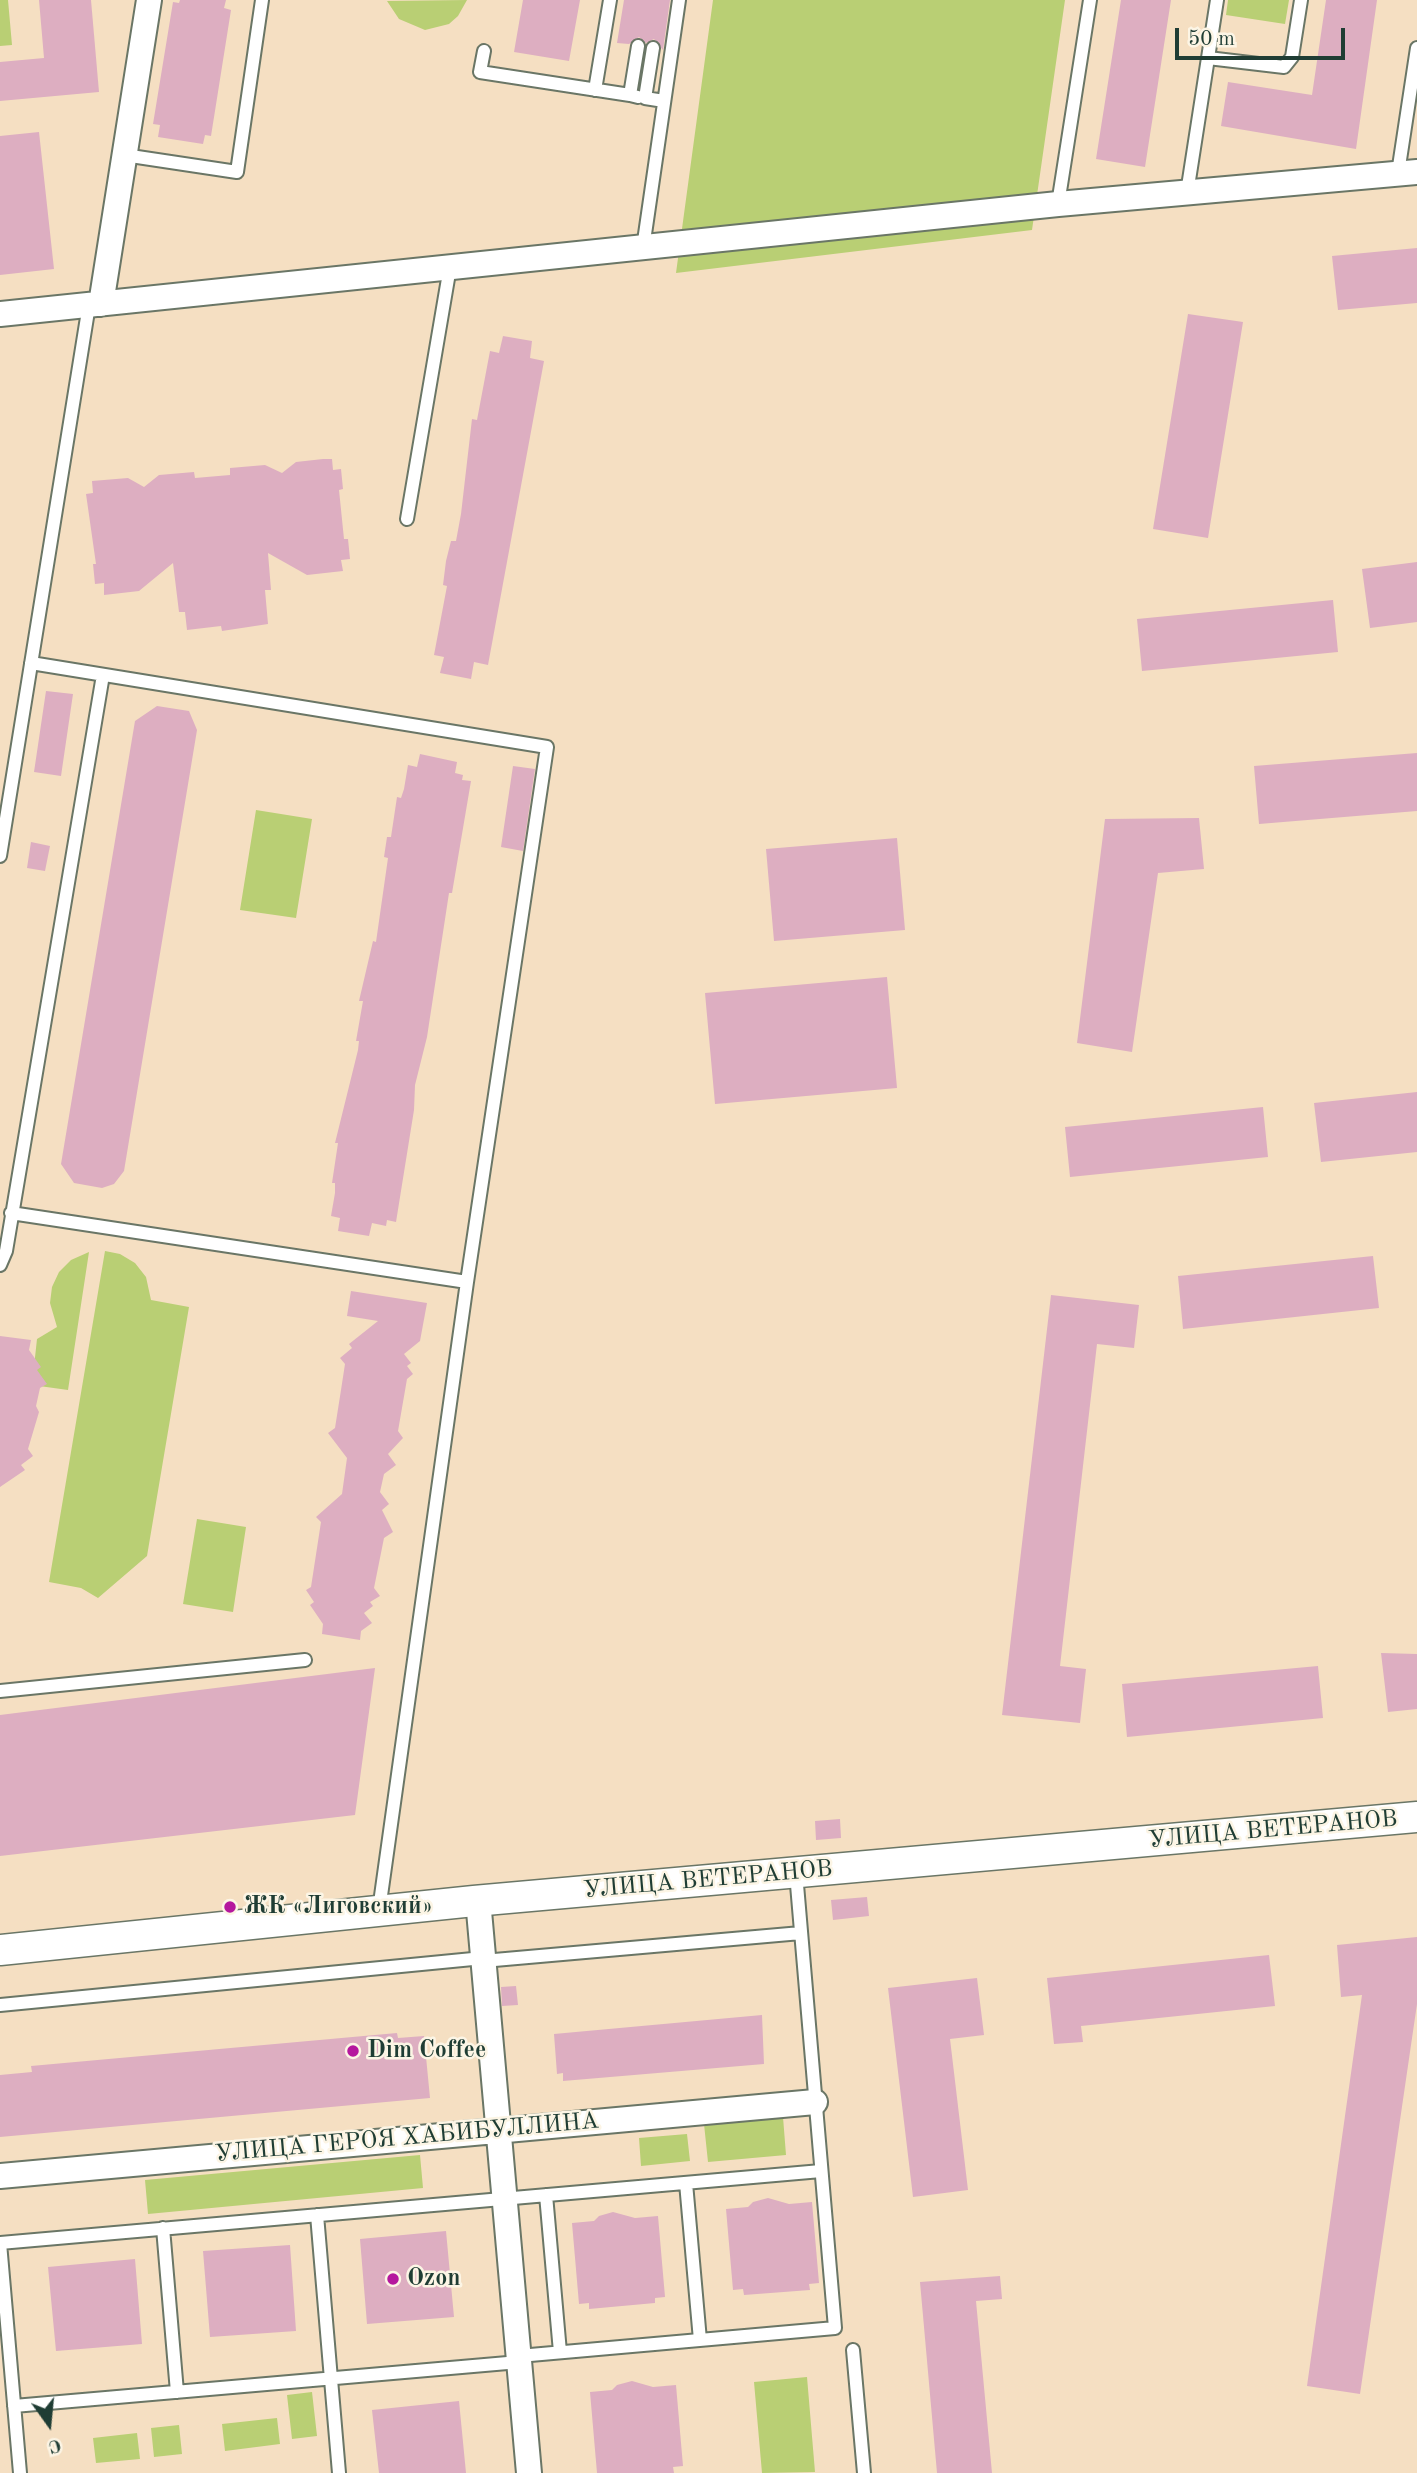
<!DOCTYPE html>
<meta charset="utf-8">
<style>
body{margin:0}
#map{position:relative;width:1417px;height:2473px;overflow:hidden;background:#f5dfc2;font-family:"Old Standard TT",serif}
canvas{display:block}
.north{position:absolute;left:14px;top:2389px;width:70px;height:70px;-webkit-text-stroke:5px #fcf5e5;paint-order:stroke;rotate:165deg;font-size:19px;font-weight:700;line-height:28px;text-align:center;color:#1f3d34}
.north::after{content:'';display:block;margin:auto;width:24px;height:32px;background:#1f3d34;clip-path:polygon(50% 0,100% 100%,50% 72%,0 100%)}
.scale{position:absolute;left:1175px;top:28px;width:170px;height:32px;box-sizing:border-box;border:4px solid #1f3d34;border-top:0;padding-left:9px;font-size:21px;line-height:24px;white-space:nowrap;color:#1f3d34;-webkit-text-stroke:5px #fcf5e5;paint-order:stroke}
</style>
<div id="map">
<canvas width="1417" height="2473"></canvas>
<div class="north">С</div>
<div class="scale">50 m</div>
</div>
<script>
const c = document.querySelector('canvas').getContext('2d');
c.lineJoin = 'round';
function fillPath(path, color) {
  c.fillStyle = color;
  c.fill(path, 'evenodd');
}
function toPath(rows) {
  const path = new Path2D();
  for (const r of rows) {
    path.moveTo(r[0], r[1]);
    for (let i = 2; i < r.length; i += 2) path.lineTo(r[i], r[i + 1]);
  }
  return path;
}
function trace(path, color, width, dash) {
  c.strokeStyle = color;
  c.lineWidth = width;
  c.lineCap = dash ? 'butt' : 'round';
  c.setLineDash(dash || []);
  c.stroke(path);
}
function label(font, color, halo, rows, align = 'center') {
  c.font = font + ' "Old Standard TT",serif';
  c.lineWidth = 5;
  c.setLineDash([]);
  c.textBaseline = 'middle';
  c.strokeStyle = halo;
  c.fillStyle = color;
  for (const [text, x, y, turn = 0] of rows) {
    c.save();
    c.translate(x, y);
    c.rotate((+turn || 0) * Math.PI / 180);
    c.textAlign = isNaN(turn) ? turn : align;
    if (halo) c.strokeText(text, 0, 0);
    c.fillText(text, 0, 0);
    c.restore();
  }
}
fillPath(toPath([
 [0,0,8,0,12,45,0,46],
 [467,0,458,16,449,24,425,30,399,19,387,1],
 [713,0,1065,0,1032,230,676,273],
 [1228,0,1289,0,1285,24,1226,15],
 [256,810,312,819,296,918,240,910],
 [105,1251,120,1254,135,1263,146,1277,151,1300,189,1307,147,1556,98,1598,81,1588,49,1582],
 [89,1252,68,1390,32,1385,37,1339,57,1327,50,1303,52,1287,59,1272,71,1260],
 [197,1519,246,1527,233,1612,183,1604],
 [783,2117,786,2155,708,2162,704,2124],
 [687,2134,690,2161,641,2166,639,2138],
 [420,2155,423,2188,148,2214,145,2180],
 [807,2377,815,2472,762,2473,754,2382],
 [312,2392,317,2436,292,2439,287,2395],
 [277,2418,280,2444,225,2451,222,2424],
 [179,2425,182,2454,154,2457,151,2428],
 [137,2433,140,2459,96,2463,93,2438]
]), '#b9cf74');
fillPath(toPath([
 [39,0,91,0,99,92,0,101,0,62,44,58],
 [180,0,226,0,224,8,231,10,211,136,205,135,203,144,158,137,160,125,153,124,173,2,179,3],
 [523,0,580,0,569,61,514,52],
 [624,0,670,0,663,50,654,39,646,43,639,37,629,44,617,43],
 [1121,0,1171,0,1145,167,1096,159],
 [1326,0,1377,0,1356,149,1221,126,1228,82,1312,95],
 [39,132,54,269,0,275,0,136],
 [1417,248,1417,303,1338,310,1332,256],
 [1188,314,1243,322,1208,538,1153,529],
 [503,336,532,341,530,358,544,361,488,665,474,662,471,679,440,673,444,657,434,655,447,586,443,585,446,561,451,541,456,541,461,514,472,419,477,420,490,351,499,353],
 [323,459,332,459,333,470,341,469,343,489,339,490,344,539,348,539,350,559,341,560,343,571,307,575,268,553,271,590,265,590,268,624,222,631,221,626,187,630,185,612,179,612,173,563,139,591,104,595,104,583,95,584,93,564,96,564,86,494,93,493,92,481,128,478,144,487,159,475,194,472,195,478,230,475,230,468,265,465,282,473,296,462],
 [1417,562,1417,622,1370,628,1362,569],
 [1333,600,1338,652,1142,671,1137,619],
 [46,691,73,694,61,776,34,772],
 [157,706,189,711,197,730,124,1171,114,1184,102,1188,74,1183,61,1164,135,721],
 [1417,753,1417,811,1259,824,1254,766],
 [420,754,457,762,455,773,463,775,462,780,471,781,452,893,449,893,427,1037,415,1085,414,1110,396,1222,387,1220,386,1226,372,1223,369,1236,338,1231,340,1218,331,1216,335,1193,335,1183,332,1183,338,1143,335,1143,358,1050,359,1041,356,1041,363,1001,359,1001,373,941,376,942,388,858,384,857,387,837,391,837,397,797,401,798,404,789,408,765,417,767],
 [513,766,535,769,523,851,501,847],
 [1199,818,1204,869,1158,873,1132,1052,1077,1043,1105,819],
 [897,838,905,930,774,941,766,849],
 [31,842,50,846,45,871,27,868],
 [887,977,897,1088,715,1104,705,993],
 [1417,1092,1417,1152,1321,1162,1314,1103],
 [1263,1107,1268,1157,1070,1177,1065,1127],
 [1373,1256,1379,1308,1183,1329,1178,1276],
 [351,1291,427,1303,420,1341,404,1354,411,1363,407,1366,413,1374,407,1379,398,1431,403,1438,388,1454,396,1465,384,1474,380,1492,389,1504,382,1510,393,1532,384,1538,374,1588,380,1596,370,1602,373,1606,364,1613,372,1623,361,1631,360,1640,322,1634,323,1624,310,1605,314,1602,306,1590,311,1587,321,1522,316,1517,342,1494,347,1458,328,1433,335,1428,341,1390,345,1364,340,1358,352,1348,349,1344,378,1321,347,1316],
 [1051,1295,1139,1305,1134,1348,1097,1344,1060,1666,1086,1669,1080,1723,1002,1715],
 [0,1336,31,1340,29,1350,41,1367,37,1370,47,1384,40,1388,36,1406,39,1412,28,1449,33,1456,21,1465,25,1470,0,1487],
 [1381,1653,1417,1654,1417,1709,1388,1712],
 [1318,1666,1323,1718,1127,1737,1122,1684],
 [375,1668,355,1815,0,1856,0,1715],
 [840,1819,841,1838,816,1840,815,1821],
 [867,1897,869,1916,833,1920,831,1900],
 [1417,1937,1417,2004,1360,2394,1307,2386,1362,1995,1341,1997,1337,1945],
 [1269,1955,1275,2006,1081,2026,1083,2042,1054,2044,1047,1978],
 [977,1978,984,2035,950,2039,968,2190,913,2197,888,1988],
 [516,1986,518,2005,502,2006,501,1987],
 [762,2015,764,2064,563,2081,563,2073,557,2074,554,2034],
 [397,2033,398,2038,424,2036,430,2098,0,2137,0,2075,32,2072,31,2066],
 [768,2198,789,2204,812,2202,819,2283,809,2284,810,2290,744,2295,743,2289,733,2290,726,2209,748,2207,753,2202],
 [613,2212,635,2218,658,2216,665,2297,655,2298,655,2303,589,2309,589,2303,579,2304,572,2223,594,2221,599,2216],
 [446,2231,454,2317,367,2324,360,2239],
 [290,2245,296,2331,210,2337,203,2251],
 [135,2259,142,2344,56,2351,48,2267],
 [1000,2276,1002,2299,976,2301,992,2473,937,2473,920,2282],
 [632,2381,653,2387,676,2385,683,2466,673,2467,674,2473,597,2473,590,2392,612,2390,617,2385],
 [459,2401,466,2473,379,2473,372,2410]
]), '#ddaec1');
const service = toPath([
 [638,46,630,95,638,97],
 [653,48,645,98,664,101],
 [484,51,480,72,630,95],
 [1208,58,1284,67,1292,57,1301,0],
 [595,90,610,0],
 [124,155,237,172,262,0],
 [1398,173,1417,48],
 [1187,193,1217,0],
 [1058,204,1090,0],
 [643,248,679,0],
 [407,519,450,267],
 [31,663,547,747,467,1282,379,1910],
 [0,856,89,305],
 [11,1213,467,1282],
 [0,1265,6,1251,103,675],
 [0,1691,305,1660],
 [483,1961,801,1933],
 [0,2005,483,1958],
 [686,2183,700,2340],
 [546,2195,560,2352],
 [317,2215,339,2473],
 [163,2228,177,2392],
 [0,2243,821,2171],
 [0,2243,20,2473],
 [853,2350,864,2473],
 [519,2356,835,2328,796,1873],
 [14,2406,519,2362]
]);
const minor = toPath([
 [101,304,149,0],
 [0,314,1058,204,1417,172],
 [479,1911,529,2473],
 [0,2176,815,2102]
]);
const tertiary = toPath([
 [0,1950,474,1901,1417,1817]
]);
trace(service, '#6a7666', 16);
trace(minor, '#6a7666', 28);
trace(tertiary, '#6a7666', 33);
trace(service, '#fff', 12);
trace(minor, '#fff', 24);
trace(tertiary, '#fff', 30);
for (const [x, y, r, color] of [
 [230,1907,7,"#b5179e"],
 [353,2051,7,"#b5179e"],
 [393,2279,7,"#b5179e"]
]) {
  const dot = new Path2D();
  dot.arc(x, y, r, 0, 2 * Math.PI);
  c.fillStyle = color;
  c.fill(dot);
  trace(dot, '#fcf5e5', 2.5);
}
label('24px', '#1f3d34', '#fcf5e5', [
 ["УЛИЦА ВЕТЕРАНОВ",1273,1830,-5],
 ["УЛИЦА ВЕТЕРАНОВ",708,1880,-5],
 ["УЛИЦА ГЕРОЯ ХАБИБУЛЛИНА",407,2138,-5]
]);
label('bold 24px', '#1f3d34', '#fcf5e5', [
 ["ЖК «Лиговский»",244,1907],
 ["Dim Coffee",367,2051],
 ["Ozon",407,2279]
], 'left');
</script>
